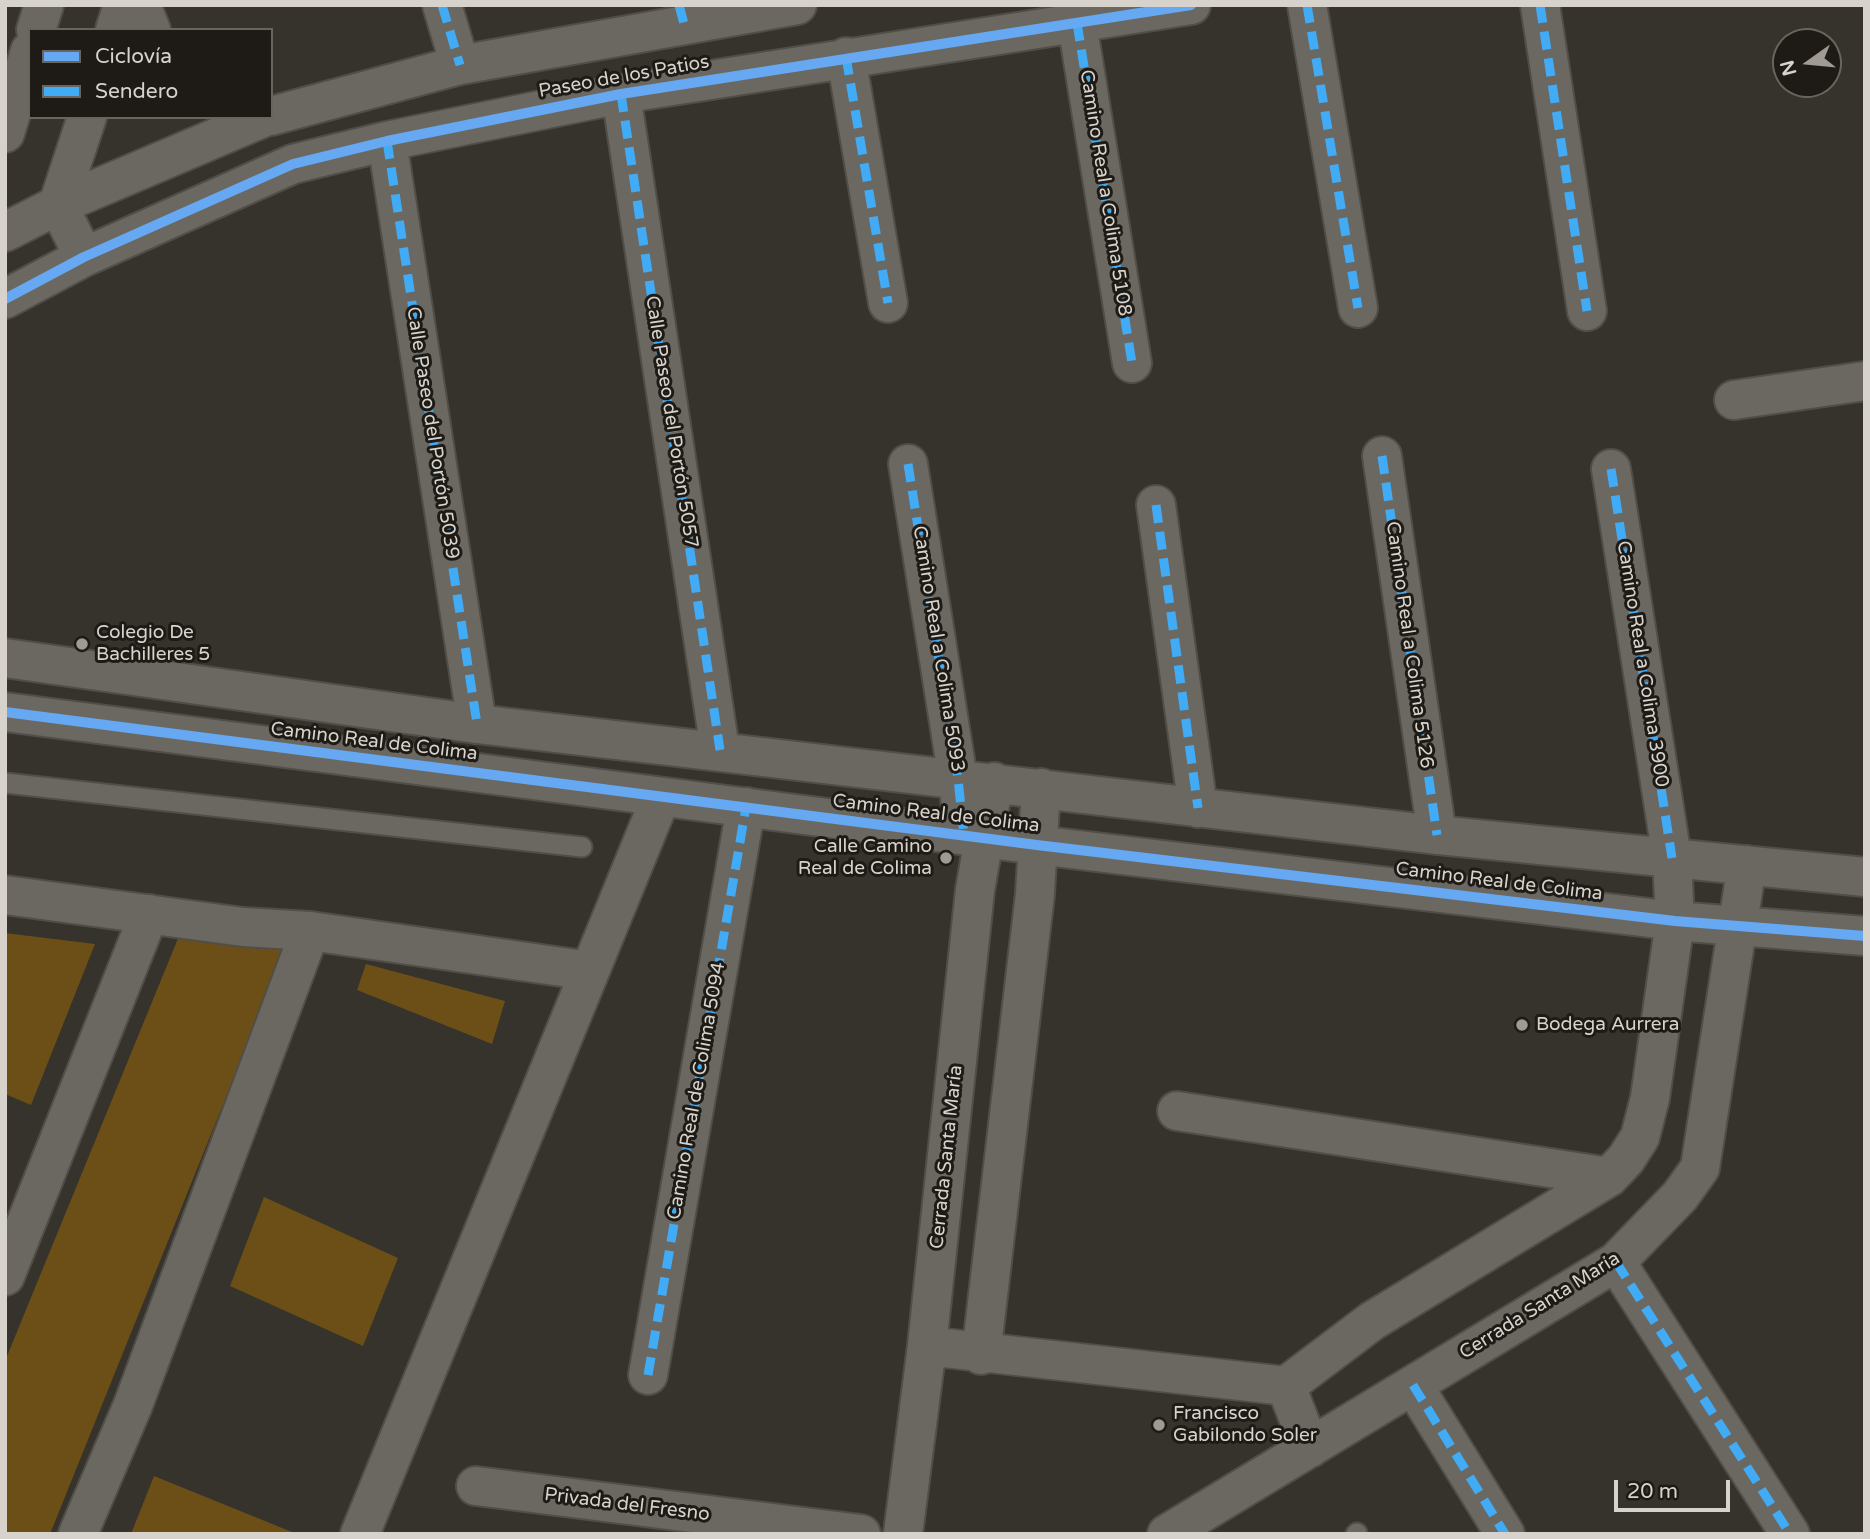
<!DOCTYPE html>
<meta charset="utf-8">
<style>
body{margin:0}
#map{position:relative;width:1870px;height:1539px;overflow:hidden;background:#36322c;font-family:"Varela Round",sans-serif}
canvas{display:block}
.frame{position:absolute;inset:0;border:7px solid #d7d3cc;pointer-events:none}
.legend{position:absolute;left:28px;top:28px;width:245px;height:91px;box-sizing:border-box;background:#1e1b16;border:2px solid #68655f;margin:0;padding:9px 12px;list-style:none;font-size:21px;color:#d7d3cc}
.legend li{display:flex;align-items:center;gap:14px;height:35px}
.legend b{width:35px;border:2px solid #68655f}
.north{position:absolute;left:1772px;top:28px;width:70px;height:70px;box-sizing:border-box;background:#1e1b16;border:2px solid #68655f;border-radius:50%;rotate:255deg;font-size:19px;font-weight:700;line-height:28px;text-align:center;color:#d7d3cc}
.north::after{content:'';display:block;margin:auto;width:24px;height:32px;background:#9f9b94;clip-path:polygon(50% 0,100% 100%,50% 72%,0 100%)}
.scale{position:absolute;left:1614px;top:1480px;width:116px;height:32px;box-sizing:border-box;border:4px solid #d7d3cc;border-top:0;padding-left:9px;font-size:21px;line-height:24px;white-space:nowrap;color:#d7d3cc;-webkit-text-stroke:5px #1e1b16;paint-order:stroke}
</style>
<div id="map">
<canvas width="1870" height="1539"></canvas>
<div class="frame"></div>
<ul class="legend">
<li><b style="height:9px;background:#66a8f1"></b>Ciclovía</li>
<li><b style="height:9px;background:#42abf6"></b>Sendero</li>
</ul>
<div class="north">N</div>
<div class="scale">20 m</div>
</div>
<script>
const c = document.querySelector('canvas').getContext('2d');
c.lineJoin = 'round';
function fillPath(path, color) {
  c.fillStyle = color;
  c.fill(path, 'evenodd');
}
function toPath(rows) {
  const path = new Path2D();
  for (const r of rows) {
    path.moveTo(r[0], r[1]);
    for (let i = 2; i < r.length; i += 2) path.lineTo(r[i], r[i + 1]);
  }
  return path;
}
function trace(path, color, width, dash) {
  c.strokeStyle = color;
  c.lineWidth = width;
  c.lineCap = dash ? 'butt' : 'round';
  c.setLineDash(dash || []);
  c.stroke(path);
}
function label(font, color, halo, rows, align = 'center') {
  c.font = font + ' "Varela Round",sans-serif';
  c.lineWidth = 6;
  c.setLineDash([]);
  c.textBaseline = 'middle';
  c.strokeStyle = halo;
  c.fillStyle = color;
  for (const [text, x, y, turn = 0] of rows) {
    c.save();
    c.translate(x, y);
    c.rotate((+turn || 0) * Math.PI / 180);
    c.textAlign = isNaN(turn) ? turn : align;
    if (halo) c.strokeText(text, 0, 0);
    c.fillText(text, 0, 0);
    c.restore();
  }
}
fillPath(toPath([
 [5,933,95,944,31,1105,5,1094],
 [179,936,286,948,50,1534,5,1534,5,1361],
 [366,964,505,1001,492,1044,357,990],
 [264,1197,398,1258,363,1346,230,1286],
 [154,1476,292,1532,291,1534,131,1534]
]), '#6c4f16');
const lane = toPath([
 [5,783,582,847],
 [1356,1534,1357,1533]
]);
const street = toPath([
 [141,5,151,30],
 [442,5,460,65],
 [1307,5,1358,308],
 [1540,5,1587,311],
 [1077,23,1132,363],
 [36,30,44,5],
 [115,30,123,5],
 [846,57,888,303],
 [621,94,720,750],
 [271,116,460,65,797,5],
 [5,133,30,51],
 [387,141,477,724],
 [5,232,58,205,265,117],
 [84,257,58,205,87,117],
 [5,299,84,257,293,164,387,141,621,94,1191,5],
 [1734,400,1865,381],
 [1382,456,1437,835],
 [908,464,958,779,964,835],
 [1156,505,1198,808],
 [5,658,477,724,1437,835,1865,877],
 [5,712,1037,845,1675,921,1865,936],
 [5,895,243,927,310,931,590,971],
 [1177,1111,1609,1177],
 [1616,1262,1790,1534],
 [5,1276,149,914],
 [927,1346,1286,1386,1310,1448],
 [981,1355,1035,894,1041,788],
 [648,1375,746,807],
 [1413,1385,1505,1534],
 [1286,1386,1372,1321,1609,1177,1626,1159,1640,1137,1650,1098,1675,921,1672,858,1611,469],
 [476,1486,861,1534],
 [78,1534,133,1405,310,931],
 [360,1534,661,797],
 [903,1534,927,1346,975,890,994,782],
 [1167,1534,1616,1262,1680,1196,1700,1168,1747,865]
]);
trace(lane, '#514e49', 23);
trace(street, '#514e49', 42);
trace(lane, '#6b6862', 19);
trace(street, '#6b6862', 38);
trace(toPath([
 [442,5,460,65],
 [679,5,684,24],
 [1307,5,1358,308],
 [1540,5,1587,311],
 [1077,23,1132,363],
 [846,57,888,303],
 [621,94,720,750],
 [387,141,477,724],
 [1382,456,1437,835],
 [908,464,958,779,964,835],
 [1611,469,1672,858],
 [1156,505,1198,808],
 [1616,1262,1790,1534],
 [648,1375,746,807],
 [1413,1385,1505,1534]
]), '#42abf6', 9, [18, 9]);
trace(toPath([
 [5,299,84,257,293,164,387,141,621,94,1191,5],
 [5,712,1037,845,1675,921,1865,936]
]), '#66a8f1', 10);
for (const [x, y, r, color] of [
 [82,644,7,"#9f9b94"],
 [946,858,7,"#9f9b94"],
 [1522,1025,7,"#9f9b94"],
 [1159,1425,7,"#9f9b94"]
]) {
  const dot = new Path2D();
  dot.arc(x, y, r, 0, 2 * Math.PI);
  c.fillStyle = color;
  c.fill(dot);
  trace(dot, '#1e1b16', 2.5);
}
label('19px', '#d7d3cc', '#1e1b16', [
 ["Paseo de los Patios",624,77,-10],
 ["Camino Real a Colima 5108",1105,193,81],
 ["Calle Paseo del Portón 5057",671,422,81],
 ["Calle Paseo del Portón 5039",432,433,81],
 ["Camino Real a Colima 5126",1409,645,82],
 ["Camino Real a Colima 5093",938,649,81],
 ["Camino Real a Colima 3900",1642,664,81],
 ["Camino Real de Colima",374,742,7],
 ["Camino Real de Colima",936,814,7],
 ["Camino Real de Colima",1499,882,7],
 ["Camino Real de Colima 5094",697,1091,-80],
 ["Cerrada Santa María",947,1157,-84],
 ["Cerrada Santa María",1540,1306,-32],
 ["Privada del Fresno",627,1505,7]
]);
label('19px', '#d7d3cc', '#1e1b16', [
 ["Colegio De",96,633],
 ["Bachilleres 5",96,655],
 ["Calle Camino",932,847,"right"],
 ["Real de Colima",932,869,"right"],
 ["Bodega Aurrera",1536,1025],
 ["Francisco",1173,1414],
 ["Gabilondo Soler",1173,1436]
], 'left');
</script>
